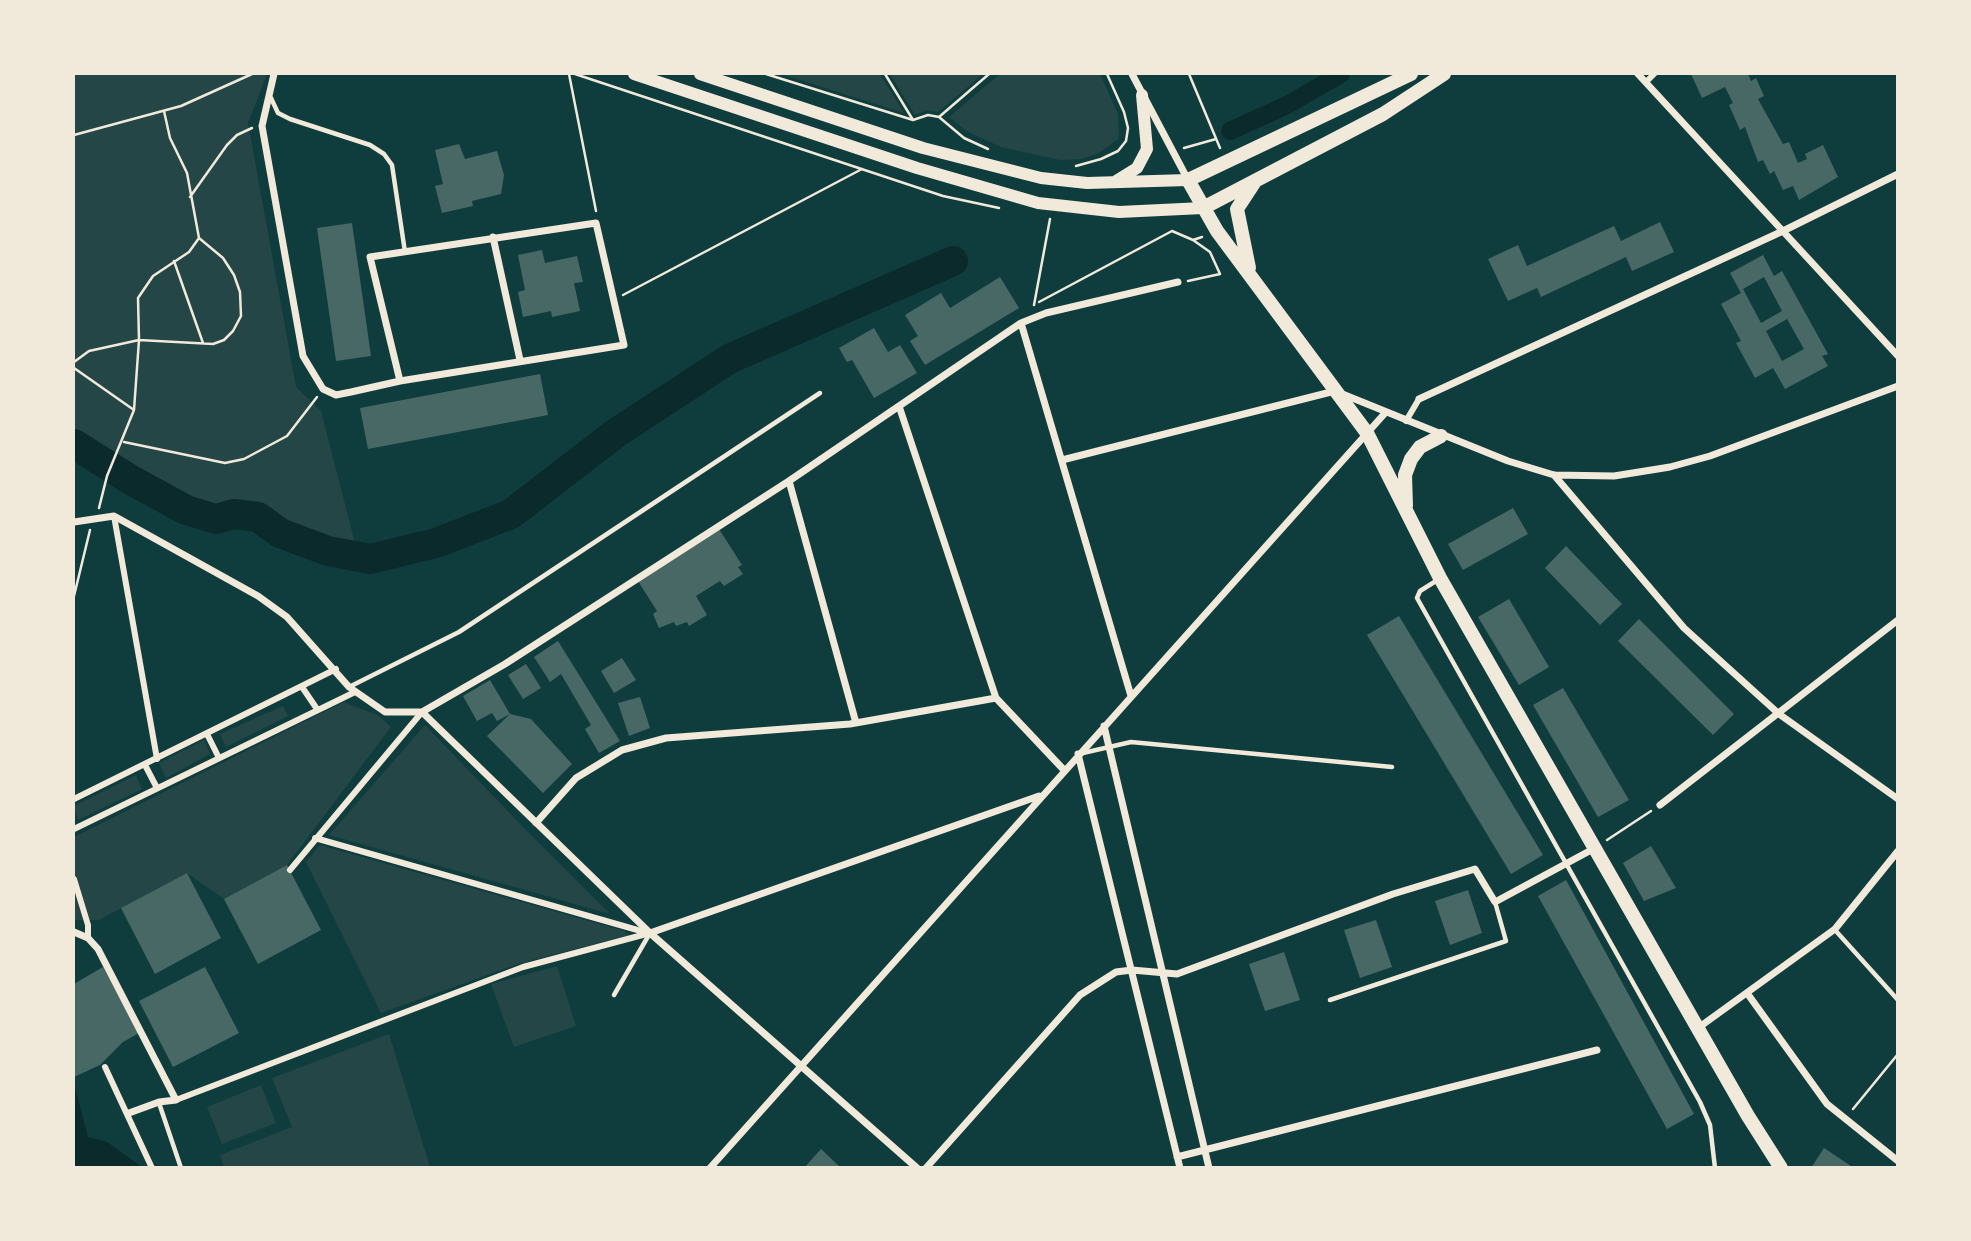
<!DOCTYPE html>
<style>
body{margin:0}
#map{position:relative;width:1971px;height:1241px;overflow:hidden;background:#0f3d3e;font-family:"Source Sans 3",sans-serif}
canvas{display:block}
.frame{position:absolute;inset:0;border:75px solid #f1e9da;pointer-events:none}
</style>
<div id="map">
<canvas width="1971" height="1241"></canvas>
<div class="frame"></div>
</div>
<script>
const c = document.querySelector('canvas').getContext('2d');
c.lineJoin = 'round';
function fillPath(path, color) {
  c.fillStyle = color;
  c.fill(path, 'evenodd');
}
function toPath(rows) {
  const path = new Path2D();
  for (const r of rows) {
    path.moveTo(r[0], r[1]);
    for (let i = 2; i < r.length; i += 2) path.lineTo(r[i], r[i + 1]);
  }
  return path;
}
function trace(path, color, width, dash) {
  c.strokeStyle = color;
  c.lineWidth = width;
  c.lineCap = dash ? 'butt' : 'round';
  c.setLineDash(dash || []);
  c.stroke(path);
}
fillPath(toPath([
 [74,74,267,74,248,123,296,387,321,411,358,555,178,501,117,473,74,442],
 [781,74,880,74,904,113],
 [890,74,983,74,938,112,927,110,915,115],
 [1000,74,1100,74,1118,114,1119,138,1099,153,1081,159,1060,160,1001,147,968,132,949,117],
 [344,702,379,716,391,727,287,865,224,899,187,873,99,920,74,920,74,837],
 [283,706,288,716,226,747,220,734],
 [425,725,525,829,610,914,329,835],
 [204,740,210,754,166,778,159,763],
 [136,775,142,789,78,820,74,806],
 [320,845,624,931,629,935,521,963,381,1013,306,862],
 [557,966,576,1026,514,1047,491,984],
 [389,1034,430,1167,224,1167,220,1155,292,1127,272,1078],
 [261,1085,276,1123,222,1144,207,1107]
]), '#244646');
fillPath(toPath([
 [74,1084,88,1137,107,1142,142,1167,74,1167]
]), '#0a2a2b');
trace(toPath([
 [1230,131,1287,105,1341,74]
]), '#0a2a2b', 18);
trace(toPath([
 [74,444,131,480,186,510,216,519,234,514,258,517,280,533,328,551,370,559,436,543,511,514,616,433,729,359,953,261]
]), '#0a2a2b', 30);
fillPath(toPath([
 [1691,74,1748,74,1751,81,1756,78,1764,96,1758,99,1783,144,1789,142,1798,163,1807,159,1805,154,1823,145,1838,177,1799,200,1793,186,1783,190,1774,171,1770,174,1763,160,1758,162,1745,127,1740,130,1729,105,1733,103,1725,87,1702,98],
 [459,144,465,159,497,151,504,175,501,194,472,201,473,206,442,213,435,186,443,184,435,150],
 [1660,222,1674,252,1632,271,1626,257,1541,297,1537,288,1508,301,1488,259,1518,245,1527,266,1614,226,1621,241],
 [352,223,371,356,336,361,317,228],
 [542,250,545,263,577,256,583,282,574,283,580,311,552,317,551,311,523,317,518,292,525,290,518,255],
 [1763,255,1774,276,1782,271,1828,354,1822,356,1828,366,1785,389,1773,368,1755,378,1736,343,1741,341,1721,304,1741,293,1730,273],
 [1764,277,1782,311,1761,323,1743,289],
 [1787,319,1804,349,1782,361,1766,331],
 [1000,277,1019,308,925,365,910,341,918,336,905,315,941,293,950,308],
 [874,328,888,352,900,345,917,373,874,398,852,360,847,362,839,348],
 [540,374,548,415,368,449,360,408],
 [1513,508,1528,534,1463,570,1448,544],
 [719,529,742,565,738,567,743,574,724,586,720,581,696,596,707,615,689,626,687,622,676,626,674,622,659,628,653,614,657,611,638,581],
 [1566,546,1622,604,1600,625,1545,568],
 [1509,599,1549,667,1519,685,1478,617],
 [1399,616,1543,855,1511,874,1367,635],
 [1639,619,1734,714,1713,735,1618,641],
 [558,641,620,741,599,753,585,729,591,725,561,674,550,682,534,657],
 [622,658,636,680,614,693,601,671],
 [526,664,541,688,523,699,508,675],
 [490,680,510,714,497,721,492,713,477,721,463,696],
 [1563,688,1629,800,1598,817,1533,705],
 [640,697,650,728,629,736,618,703],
 [510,714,531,719,572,764,543,793,487,736],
 [1651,846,1676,888,1644,901,1623,863],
 [287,865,321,930,258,964,224,899],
 [187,873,221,938,155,974,121,908],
 [1566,880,1694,1114,1667,1129,1538,896],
 [1468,890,1482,933,1450,945,1435,901],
 [1376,920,1392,967,1360,978,1344,930],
 [1284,952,1300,1000,1265,1011,1249,964],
 [103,967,139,1033,123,1042,100,1065,74,1077,74,984],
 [205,967,239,1033,173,1067,139,1001],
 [1824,1148,1854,1168,1811,1168],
 [821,1149,841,1168,804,1168]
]), '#486865');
trace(toPath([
 [569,74,596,211],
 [575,74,943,196,999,208],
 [766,74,913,120,928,115,939,117],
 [885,74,913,120],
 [1189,74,1220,148],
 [74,135,181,106,252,74],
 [1184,148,1216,139],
 [988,149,964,138,939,117,989,74],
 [1076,166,1101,159,1118,151,1126,141,1128,128,1124,112,1107,74],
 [190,197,227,145,237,135,252,128],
 [1172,231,1193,240,1202,237],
 [174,261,203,343],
 [1188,281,1220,274,1210,252,1193,240],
 [623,295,862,169],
 [1039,302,1172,231],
 [1034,305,1050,219],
 [74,362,89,351,139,340,213,344,224,340,233,331,241,316,240,292,234,275,223,258,199,238,187,173,170,138,164,111],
 [74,368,134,410],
 [124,442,225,463,244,459,287,436,317,397],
 [99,508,107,476,134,410,139,340,138,298,153,276,189,252,199,238],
 [74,596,90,530],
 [1607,840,1651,811],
 [1853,1109,1898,1054]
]), '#f1e9da', 2.5);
trace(toPath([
 [271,98,278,113,290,119,370,145,384,154,392,165,405,252],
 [1436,581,1420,591,1417,598,1700,1102,1710,1125,1715,1168],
 [349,687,459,632,820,393],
 [1083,753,1131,742,1392,767],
 [1835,930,1898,1000],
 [614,995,650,933],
 [1330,1000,1506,941,1495,902],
 [159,1103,181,1168]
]), '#f1e9da', 4.5);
trace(toPath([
 [1646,82,1654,74],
 [1406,421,1419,399],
 [114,516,157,759],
 [302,687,317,709],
 [207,734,219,758],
 [145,765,157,788],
 [74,799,336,669],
 [74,829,355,692],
 [315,838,648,933],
 [290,870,422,712],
 [74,879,88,925,88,938],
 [105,1067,152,1168],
 [176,1100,523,967,650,933]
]), '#f1e9da', 6);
trace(toPath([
 [274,74,262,126,303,356,323,389,336,395,351,392,400,381,624,345,596,223,370,257,400,381],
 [1132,74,1188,180],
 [1638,74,1898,356],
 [493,237,520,360],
 [1021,323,1131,696],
 [1419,399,1783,231,1898,174],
 [899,406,996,698,1064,770],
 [1062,460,1335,391,1508,461,1554,475,1614,476,1670,467,1710,456,1898,386],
 [1554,475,1684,628,1779,714,1898,799],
 [789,481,856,723],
 [74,522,114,516,258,596,287,617,349,687,385,712,422,712],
 [422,712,505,664,789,481,1021,323,1046,313,1178,282],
 [422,712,650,933,917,1168],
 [1104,726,1209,1168],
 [1078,754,1180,1168],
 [1660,805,1898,620],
 [536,823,576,778,622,750,666,738,850,724,996,698],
 [74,932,88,938,98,949,176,1100,159,1102,129,1113],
 [650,933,1039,796],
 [1747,993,1827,1104,1898,1161],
 [1698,1028,1835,929,1898,851],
 [1177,1157,1597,1050],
 [710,1168,1386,412],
 [926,1168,1080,995,1116,972,1132,970,1177,974,1393,894,1475,869,1495,902,1595,848]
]), '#f1e9da', 7);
trace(toPath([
 [634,74,917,168,1038,203,1119,212,1203,208],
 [700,74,923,148,1041,178,1087,183,1188,180],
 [1116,181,1137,168,1147,149,1142,95]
]), '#f1e9da', 12);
trace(toPath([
 [1411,74,1188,180,1217,231,1367,433,1440,578,1748,1116,1781,1168],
 [1203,208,1383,114,1444,74],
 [1249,268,1237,209,1254,183],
 [1406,506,1405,475,1411,459,1420,447,1441,436]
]), '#f1e9da', 14);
</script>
